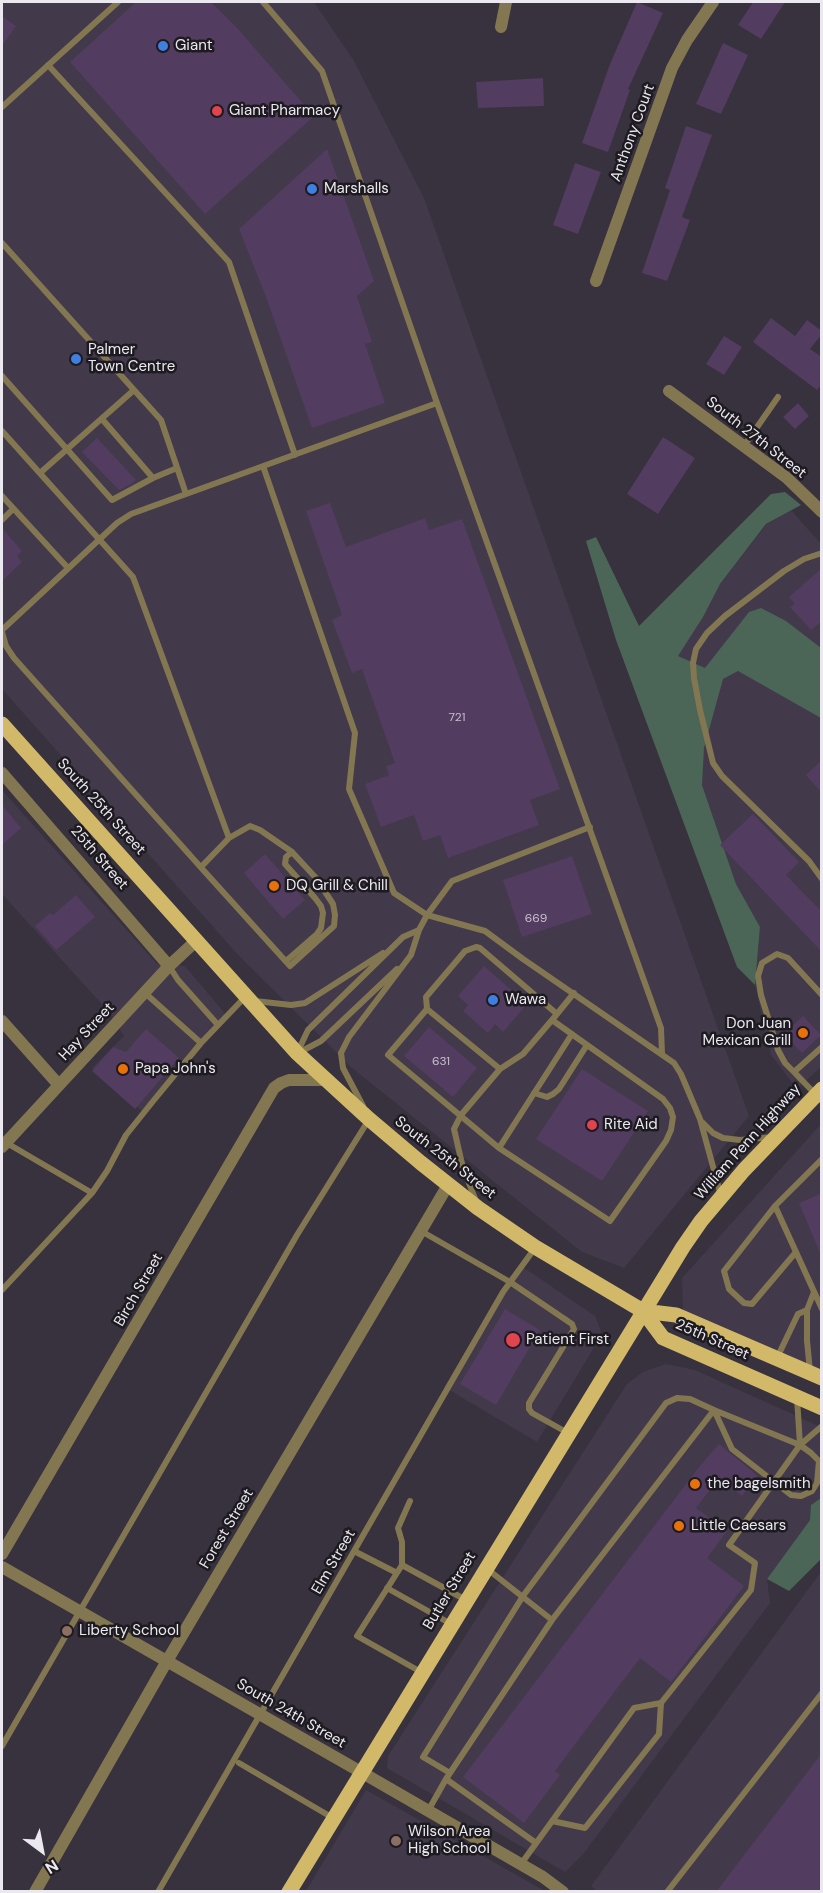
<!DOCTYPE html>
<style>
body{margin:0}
#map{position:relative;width:823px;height:1893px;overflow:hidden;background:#38313e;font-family:"DM Sans",sans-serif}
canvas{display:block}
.frame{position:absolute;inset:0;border:3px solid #ece8f0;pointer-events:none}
.north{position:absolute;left:12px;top:1821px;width:60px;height:60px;-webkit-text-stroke:4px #1d1a20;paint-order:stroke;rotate:148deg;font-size:16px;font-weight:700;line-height:24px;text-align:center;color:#ece8f0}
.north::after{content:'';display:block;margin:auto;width:21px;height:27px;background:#ece8f0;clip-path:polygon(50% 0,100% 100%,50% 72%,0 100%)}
</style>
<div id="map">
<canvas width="823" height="1893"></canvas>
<div class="frame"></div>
<div class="north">N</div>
</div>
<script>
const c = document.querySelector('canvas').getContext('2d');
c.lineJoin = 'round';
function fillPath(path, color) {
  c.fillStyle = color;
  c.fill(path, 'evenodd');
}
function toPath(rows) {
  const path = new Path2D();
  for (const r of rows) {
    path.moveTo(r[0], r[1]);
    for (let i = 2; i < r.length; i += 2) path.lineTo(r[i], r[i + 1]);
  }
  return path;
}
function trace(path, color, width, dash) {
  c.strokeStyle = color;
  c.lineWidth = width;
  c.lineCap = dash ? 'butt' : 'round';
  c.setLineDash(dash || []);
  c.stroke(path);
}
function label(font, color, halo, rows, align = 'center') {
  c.font = font + ' "DM Sans",sans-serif';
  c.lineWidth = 5;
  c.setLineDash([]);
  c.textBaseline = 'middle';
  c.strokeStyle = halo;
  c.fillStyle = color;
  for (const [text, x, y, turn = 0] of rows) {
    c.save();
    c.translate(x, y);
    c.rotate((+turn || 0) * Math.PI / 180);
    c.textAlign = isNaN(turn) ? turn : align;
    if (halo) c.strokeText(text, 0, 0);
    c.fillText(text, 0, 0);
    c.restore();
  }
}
fillPath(toPath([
 [2,2,314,2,354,61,424,198,749,1116,624,1268,582,1252,352,1068,240,957,2,689],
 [791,510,821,544,822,1066,797,1089,771,1055,755,985,760,927,736,884,702,785,652,654,720,584,767,524],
 [2,790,157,964,185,966,227,1016,142,1111,92,1068,124,1036,109,1012,2,894],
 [821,1124,821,1377,683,1313,682,1278],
 [520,1265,595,1316,600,1328,601,1336,537,1442,444,1387],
 [666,1364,695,1370,821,1427,821,1498,812,1505,810,1520,767,1579,770,1603,584,1853,565,1872,387,1768,388,1756,627,1384,643,1372],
 [821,1572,821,1891,599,1892,591,1886],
 [366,1790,545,1891,306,1891]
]), '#42394b');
fillPath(toPath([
 [785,492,801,505,766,524,720,584,703,617,678,656,705,668,749,612,761,608,786,621,821,648,821,718,738,671,723,679,704,748,702,785,736,884,760,927,755,985,737,967,616,640,586,541,596,537,639,626,771,494],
 [821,1498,821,1559,789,1591,767,1579,810,1520,811,1505]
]), '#4b6556');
fillPath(toPath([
 [136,2,211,2,237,28,314,116,205,214,70,62],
 [637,2,663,13,628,89,630,90,608,152,582,143,610,64],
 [753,2,785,2,761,39,738,25],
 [2,16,16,26,2,46],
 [723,43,748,55,721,114,696,104],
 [543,78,544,106,478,108,476,82],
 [686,126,712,135,682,217,690,220,667,281,642,273,670,190,665,188],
 [327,149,374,281,357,296,372,342,365,344,385,403,312,428,266,297,239,229],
 [575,163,601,172,578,234,553,225],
 [771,318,795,336,807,320,822,331,822,334,810,349,822,357,822,384,817,390,753,342],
 [724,336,742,347,724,375,706,364],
 [798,403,809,416,795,429,783,417],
 [663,437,695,458,658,514,627,494],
 [97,438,136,480,131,484,119,490,82,452],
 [330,503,346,547,425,518,429,530,462,519,560,789,530,800,539,825,448,858,440,835,423,841,414,815,381,827,365,784,389,775,386,766,395,763,362,669,352,673,332,620,342,615,306,511],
 [2,528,22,551,17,556,22,562,2,581],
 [822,568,822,621,811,630,790,607,795,604,789,597],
 [822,760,822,793,806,775],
 [2,805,21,828,2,845],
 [753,814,799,862,786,875,822,912,822,952,720,845],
 [265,854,305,900,283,919,244,873],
 [572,856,592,914,522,937,503,880],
 [76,895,95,917,56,950,35,926,50,913,53,915],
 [484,966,527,1004,503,1032,495,1024,488,1033,463,1011,468,1005,458,996],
 [803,1016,821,1035,802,1053,789,1040,786,1032],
 [429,1027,477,1068,453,1097,404,1056],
 [146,1029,179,1058,135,1109,92,1071,113,1047,126,1052],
 [582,1069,648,1111,602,1181,536,1139],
 [822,1193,822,1255,821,1255,799,1203],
 [505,1309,540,1330,496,1405,460,1384],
 [719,1444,758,1476,742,1496,719,1478,696,1508,727,1531,707,1558,744,1586,671,1682,640,1658,555,1771,560,1775,524,1823,463,1777,699,1467],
 [822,1753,822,1892,716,1892]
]), '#523c5f');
trace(toPath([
 [263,2,322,71,437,403,661,1028,662,1054],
 [48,65,229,262,295,455],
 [2,107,118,2],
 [2,243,161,420,186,494],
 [2,376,112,500,153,478,177,468],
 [102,419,153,478],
 [2,431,133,577,229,838],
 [744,446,778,397],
 [263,466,355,733,349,789,394,893,427,915,485,931,523,959,674,1063,681,1074,700,1119,721,1196],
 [40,473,134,390],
 [2,496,68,568],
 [2,520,13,509],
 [822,553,804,559,784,571,725,616,707,633,696,649,693,663,694,678,700,710,713,763,722,776,809,861,822,879],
 [2,630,117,523,131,514,437,403],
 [2,632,6,646,14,658,205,872,290,966,334,926,335,915,333,904,316,878,292,852,260,830,250,826,229,838,201,867],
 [286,961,317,934,321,928,323,913,321,906,315,898,285,864,286,857,292,852],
 [169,966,178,980,218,1025],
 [145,993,201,1043],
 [255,1001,291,1005,305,1003,383,953],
 [427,1009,388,1055,499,1148,610,1221,666,1141,671,1130,673,1117,670,1108,663,1099,552,1020],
 [557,1014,480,948,476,947,465,951,426,997,427,1009,500,1069,523,1054,552,1020,557,1014,574,993],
 [822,1047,794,1072,822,1101],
 [298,1051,308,1030,403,937,419,930],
 [298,1053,321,1041,397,969],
 [794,1072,785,1063,778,1050,761,995,758,976,762,963,777,954,788,958,822,995],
 [534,1093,547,1097,553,1094,559,1089,587,1045],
 [363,1106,343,1068,341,1053,349,1037,411,955,419,930,427,915,452,881,590,827],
 [702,1122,713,1133,723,1138,740,1140,773,1137],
 [5,1142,92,1193],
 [499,1148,572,1034],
 [822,1159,775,1206,822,1309],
 [476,1201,463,1168,454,1129,461,1115,500,1069],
 [775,1206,724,1271,729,1289,744,1303,752,1304,796,1252],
 [421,1231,510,1282,572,1324,574,1329,529,1403,529,1409,532,1413,568,1433],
 [2,1290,92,1193,107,1171,126,1135,154,1100,201,1043,246,996],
 [777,1358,798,1314,807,1310],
 [810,1371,807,1341,807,1310,814,1292],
 [797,1398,800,1445],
 [354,1551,397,1573],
 [402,1565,402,1542,398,1528,410,1501],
 [486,1568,552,1620],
 [387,1588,451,1624],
 [421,1672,357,1636,402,1565,466,1600],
 [2,1746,297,1235,368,1121],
 [239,1763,333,1818],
 [446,1779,536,1843],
 [428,1811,446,1779,552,1620,714,1410,800,1445,811,1453,819,1461,817,1483,812,1491,801,1496,791,1495,732,1449,714,1410,690,1399,677,1398,666,1403,523,1596,423,1757,450,1773],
 [552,1821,585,1828,659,1734,661,1703],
 [521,1864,634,1708,661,1703,751,1590,755,1563,729,1545,800,1445,822,1426],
 [158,1892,503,1292,535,1248],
 [667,1892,822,1693]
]), '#837752', 6);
trace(toPath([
 [501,27,506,2],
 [596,281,672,68,687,40,713,2],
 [669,391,787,478,822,512],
 [2,773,169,966],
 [2,1021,58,1084],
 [2,1147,169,966,197,940],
 [2,1554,274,1088,281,1083,289,1080,325,1080],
 [2,1567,361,1772],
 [35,1892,167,1661,448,1185]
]), '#837752', 12);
trace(toPath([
 [361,1772,543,1877,563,1892]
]), '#837752', 12);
trace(toPath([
 [2,724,297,1053,369,1119,421,1163,478,1208,535,1247,643,1311,676,1315,822,1378],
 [643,1311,663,1338,822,1408],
 [289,1892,683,1247,701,1221,744,1170,822,1089]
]), '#d2b969', 15);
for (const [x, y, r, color] of [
 [163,46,6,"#3f7fe0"],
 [217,111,6,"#e0444e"],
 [312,189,6,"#3f7fe0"],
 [76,359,6,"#3f7fe0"],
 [274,886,6,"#e8710a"],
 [493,1000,6,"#3f7fe0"],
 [803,1033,6,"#e8710a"],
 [123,1069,6,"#e8710a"],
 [592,1125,6,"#e0444e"],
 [513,1340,8,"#e0444e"],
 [695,1484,6,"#e8710a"],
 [679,1526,6,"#e8710a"],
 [67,1631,6,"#8d6e63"],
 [396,1841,6,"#8d6e63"]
]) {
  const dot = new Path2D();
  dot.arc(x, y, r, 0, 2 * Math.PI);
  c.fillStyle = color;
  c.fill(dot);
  trace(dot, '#1d1a20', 2);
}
label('12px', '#c6bdcc', null, [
 ["721",457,718],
 ["669",536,919],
 ["631",441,1062]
]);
label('15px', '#ece8f0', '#1d1a20', [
 ["Giant",175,46],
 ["Giant Pharmacy",229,111],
 ["Marshalls",324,189],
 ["Palmer",88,350],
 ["Town Centre",88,367],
 ["DQ Grill & Chill",286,886],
 ["Wawa",505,1000],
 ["Don Juan",791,1024,"right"],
 ["Mexican Grill",791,1041,"right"],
 ["Papa John's",135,1069],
 ["Rite Aid",604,1125],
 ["Patient First",526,1340],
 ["the bagelsmith",707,1484],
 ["Little Caesars",691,1526],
 ["Liberty School",79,1631],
 ["Wilson Area",408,1832],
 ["High School",408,1849]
], 'left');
label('15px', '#ece8f0', '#1d1a20', [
 ["Anthony Court",633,133,-70],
 ["South 27th Street",756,438,38],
 ["South 25th Street",101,807,48],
 ["25th Street",99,858,49],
 ["Hay Street",87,1032,-47],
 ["William Penn Highway",748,1142,-48],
 ["South 25th Street",445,1158,38],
 ["Birch Street",139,1290,-60],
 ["25th Street",712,1340,24],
 ["Forest Street",227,1529,-59],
 ["Elm Street",334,1562,-60],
 ["Butler Street",450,1591,-59],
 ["South 24th Street",291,1714,30]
]);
</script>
